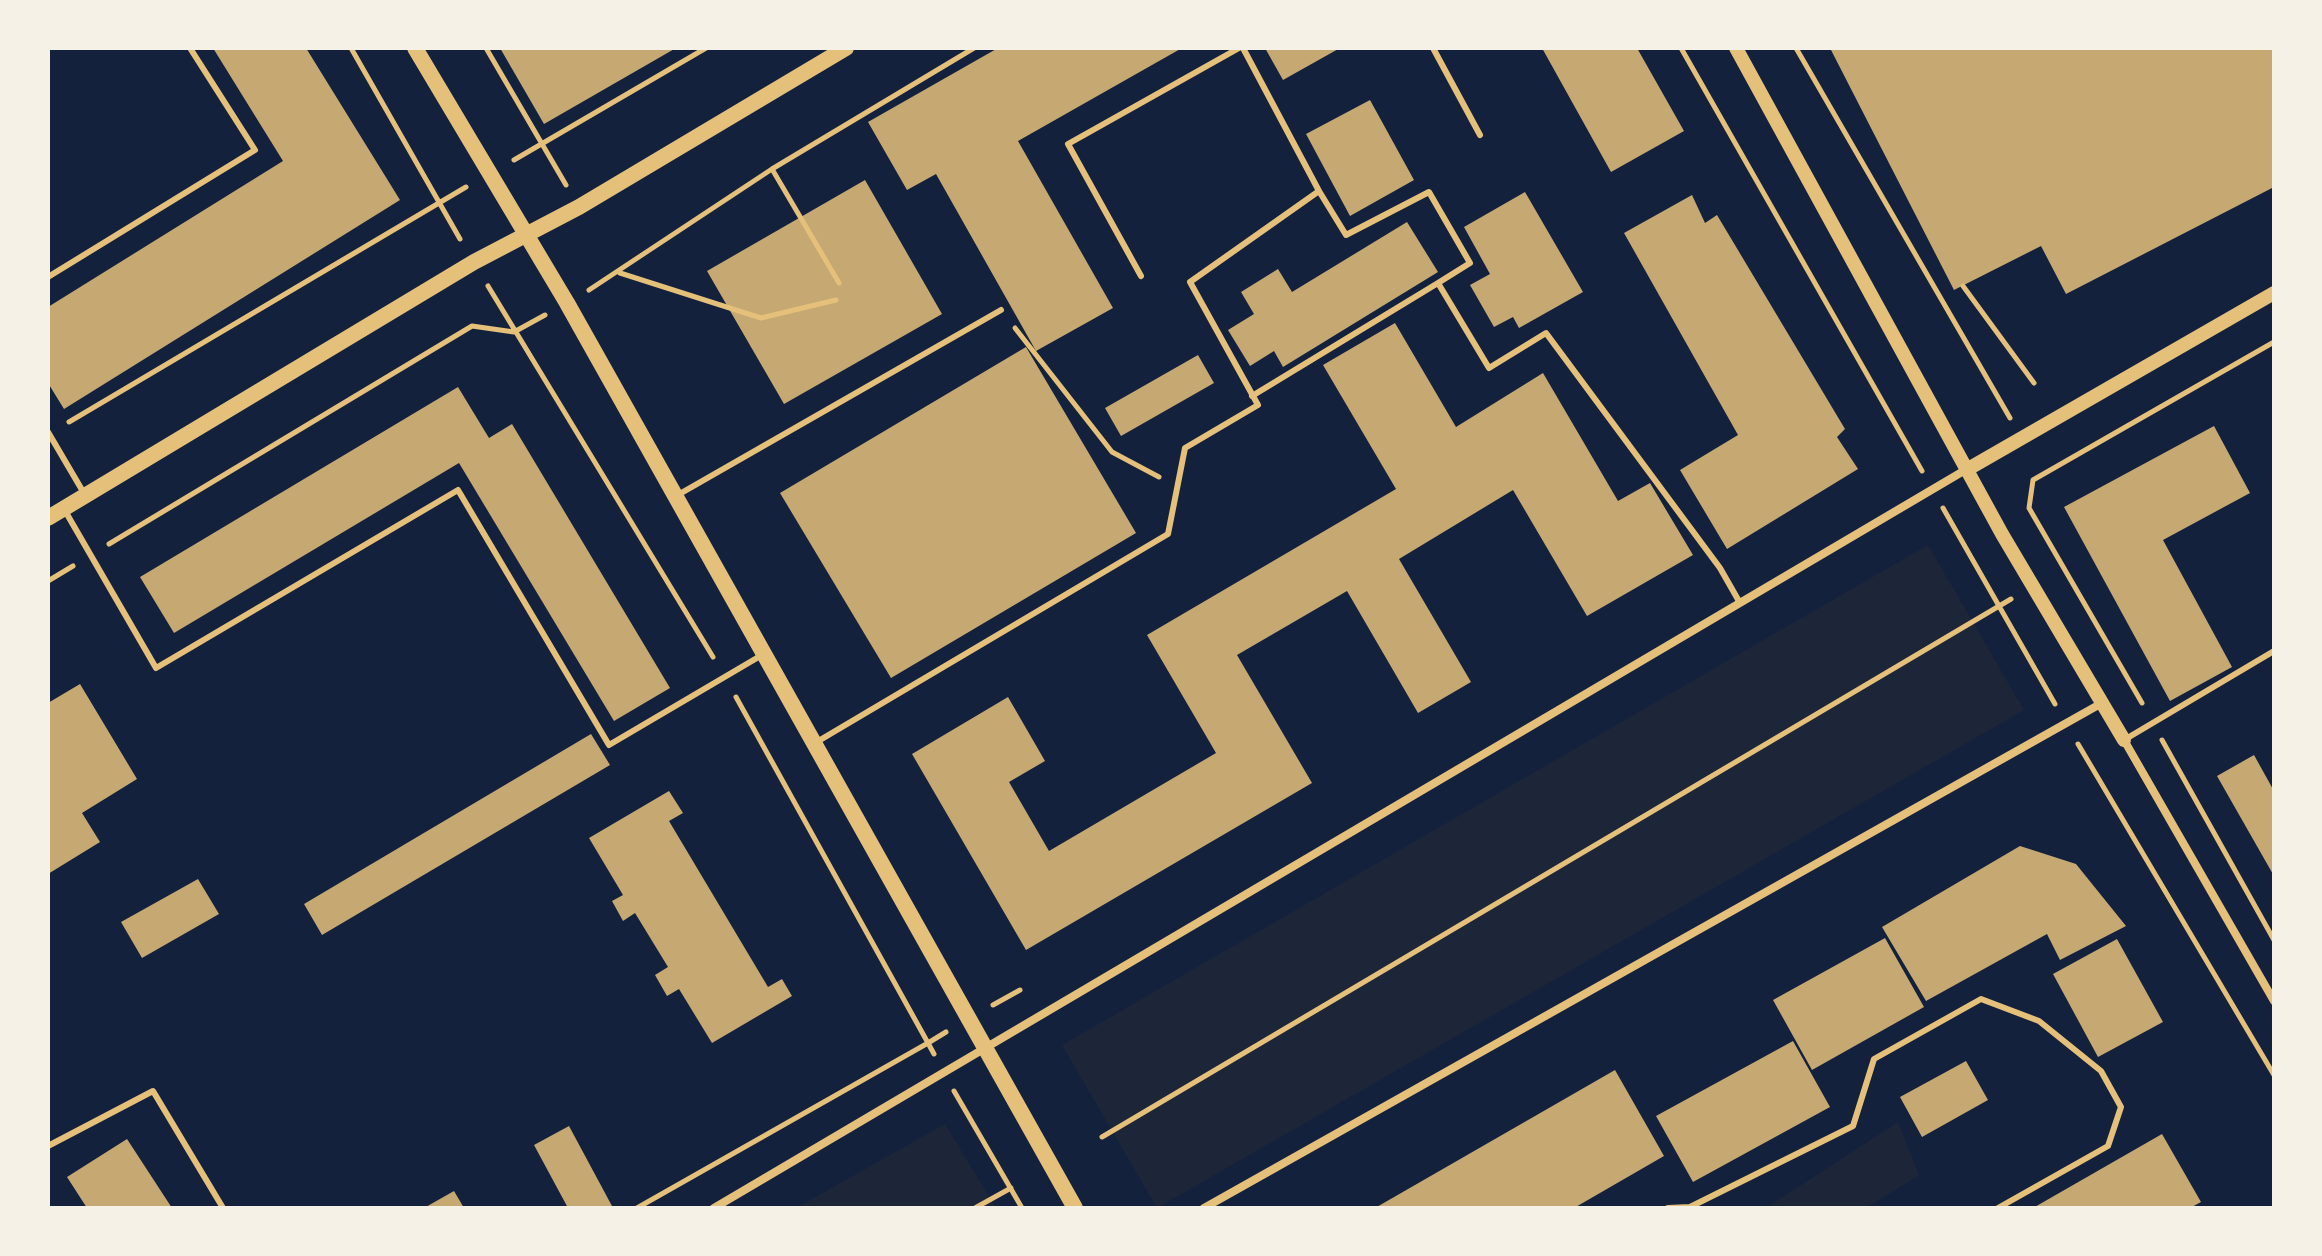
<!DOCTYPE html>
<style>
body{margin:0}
#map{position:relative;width:2322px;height:1256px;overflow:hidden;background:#14213d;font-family:"Alegreya Sans",sans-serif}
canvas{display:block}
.frame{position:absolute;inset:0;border:50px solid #f6f1e7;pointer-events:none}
</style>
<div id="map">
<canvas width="2322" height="1256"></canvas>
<div class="frame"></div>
</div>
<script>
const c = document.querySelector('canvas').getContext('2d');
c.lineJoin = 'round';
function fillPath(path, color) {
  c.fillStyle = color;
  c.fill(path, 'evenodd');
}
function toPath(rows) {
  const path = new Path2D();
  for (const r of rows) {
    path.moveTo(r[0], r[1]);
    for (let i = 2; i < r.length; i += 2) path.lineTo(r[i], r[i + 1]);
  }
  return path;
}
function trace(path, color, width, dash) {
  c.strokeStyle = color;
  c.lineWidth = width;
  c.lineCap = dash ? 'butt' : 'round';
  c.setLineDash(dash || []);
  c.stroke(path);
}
fillPath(toPath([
 [1928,545,2024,710,1157,1208,1062,1045],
 [1898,1122,1919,1175,1866,1208,1766,1208],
 [945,1124,996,1208,796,1208]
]), '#1d2539');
fillPath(toPath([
 [213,48,306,48,400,200,64,409,48,383,48,307,283,161],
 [500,48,676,48,544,124],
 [998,48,1182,48,1018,141,1113,308,1036,351,936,174,907,190,868,122],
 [1265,48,1340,48,1283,80],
 [1542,48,1637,48,1684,131,1611,172],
 [1830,48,2274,48,2274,187,2066,294,2041,246,1954,290],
 [1370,100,1414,180,1350,216,1306,134],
 [865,180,942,314,784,404,707,271],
 [1525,192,1583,292,1519,328,1513,317,1494,327,1470,285,1490,274,1464,227],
 [1692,195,1705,223,1717,215,1845,429,1837,437,1858,469,1727,549,1680,470,1738,435,1624,233],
 [1407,222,1438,272,1283,367,1274,351,1250,366,1228,330,1254,314,1241,292,1278,269,1292,292],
 [1395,323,1456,427,1543,373,1618,501,1650,483,1693,555,1587,616,1513,490,1399,559,1471,682,1418,713,1347,591,1237,655,1312,783,1026,950,912,754,1008,697,1045,761,1009,782,1049,851,1216,753,1147,635,1396,489,1323,365],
 [1026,347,1136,533,891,678,780,493],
 [1198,355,1214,383,1121,436,1105,408],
 [458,387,489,438,512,424,670,688,614,721,459,463,174,633,140,577],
 [2214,426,2250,493,2163,540,2232,667,2170,701,2064,507],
 [80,684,137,779,82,813,100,842,48,874,48,703],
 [591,734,610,765,322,935,304,904],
 [2254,755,2274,791,2274,876,2217,776],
 [669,791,683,813,669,821,768,987,782,979,792,996,712,1043,679,989,667,996,655,975,668,967,635,913,623,921,612,901,623,895,589,838],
 [2020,846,2076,864,2126,926,2060,960,2047,934,1926,1001,1882,927],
 [198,879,219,914,142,958,121,922],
 [1885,938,1924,1007,1812,1070,1773,1000],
 [2117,939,2163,1022,2098,1057,2053,974],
 [1793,1041,1830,1107,1693,1182,1656,1116],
 [1966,1061,1988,1100,1922,1137,1900,1097],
 [1615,1070,1664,1156,1574,1208,1375,1208],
 [569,1126,612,1206,608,1208,568,1208,534,1145],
 [2162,1134,2201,1202,2190,1208,2033,1208],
 [127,1139,172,1208,87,1208,67,1177],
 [454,1191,464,1208,424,1208]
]), '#c6a872');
trace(toPath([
 [351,48,460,239],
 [486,48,566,185],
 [1681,48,1922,471],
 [1796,48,2010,418],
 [514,160,706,48],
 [772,169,839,283],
 [620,273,761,318,836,300],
 [488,286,713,657],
 [1963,286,2034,383],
 [589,290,772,169,974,48],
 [1015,328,1112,452,1159,477],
 [69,422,466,187],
 [1943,508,2055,704],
 [109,544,472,326,514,332,545,315],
 [48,581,73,566],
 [2142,703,2029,508,2033,480,2274,342],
 [2162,740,2274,940],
 [2078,744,2274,1075],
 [993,1005,1020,990],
 [934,1054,928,1043,946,1032],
 [954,1091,1022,1208],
 [1102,1137,2011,599],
 [637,1208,928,1043,736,697],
 [975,1208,1011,1188]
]), '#e5c07b', 5);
trace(toPath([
 [1433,48,1480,135],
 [1319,191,1346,235,1429,192,1470,263,1438,283,1489,368,1546,333,1720,568,1740,603],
 [1141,276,1068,144,1239,48],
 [48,277,255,150,190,48],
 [1252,396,1438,283],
 [48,432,85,495],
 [676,496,1001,310],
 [64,509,156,668,458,490,609,745,762,655],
 [2124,740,2274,651],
 [815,743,1168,534,1185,448,1258,405,1190,282,1319,191,1243,48],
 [48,1146,153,1091,223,1208],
 [1668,1208,1690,1207,1853,1126,1874,1059,1981,999,2039,1021,2101,1071,2121,1107,2108,1146,1998,1208]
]), '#e5c07b', 6);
trace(toPath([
 [2124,740,2274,1001],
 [714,1208,1967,469],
 [1204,1208,2102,703]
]), '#e5c07b', 8);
trace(toPath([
 [1736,48,2002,534,2124,740],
 [1968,469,2274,293]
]), '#e5c07b', 14);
trace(toPath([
 [415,48,567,303,1075,1208],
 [48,518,474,262,579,207,846,48]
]), '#e5c07b', 16);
</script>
